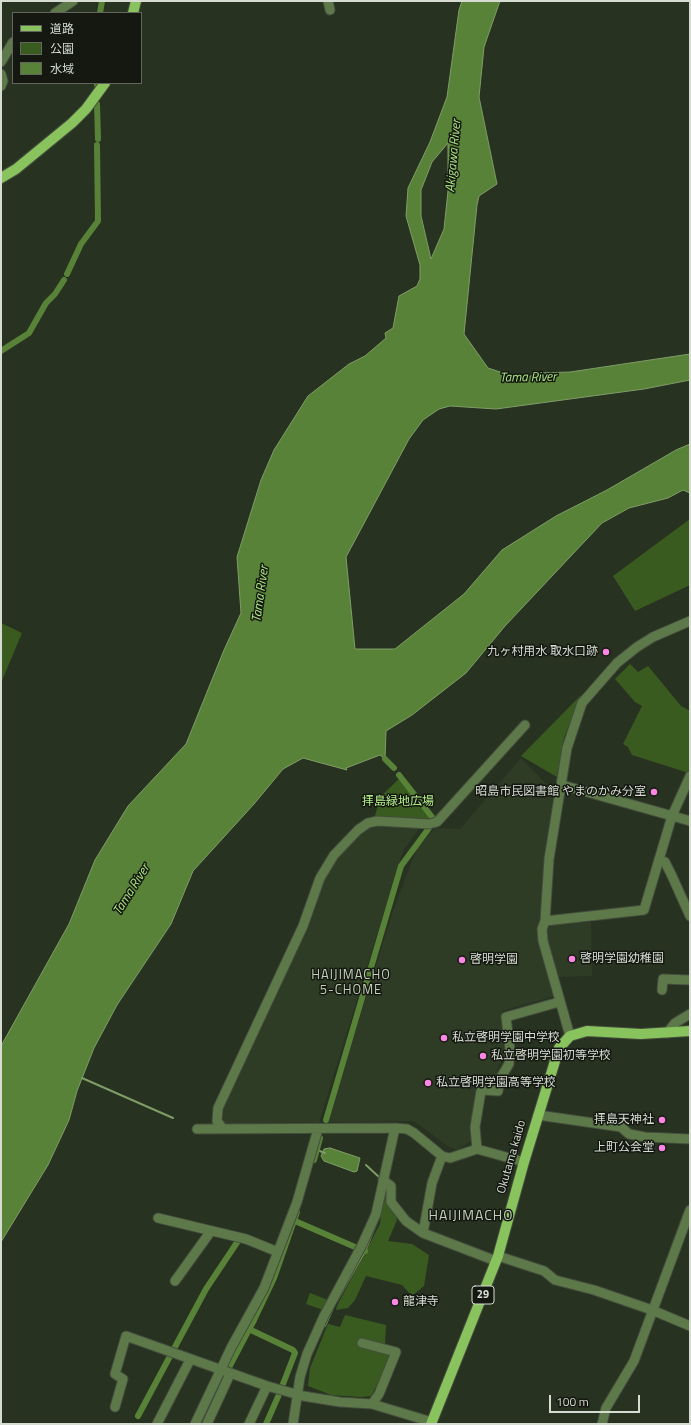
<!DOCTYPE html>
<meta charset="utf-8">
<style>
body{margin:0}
#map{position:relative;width:691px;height:1425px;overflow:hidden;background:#283221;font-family:"Titillium Web","Noto Sans JP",sans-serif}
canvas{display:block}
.frame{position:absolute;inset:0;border:2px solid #d6dcd1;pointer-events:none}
.legend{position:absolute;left:12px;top:12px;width:130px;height:72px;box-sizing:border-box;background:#141811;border:1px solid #62665e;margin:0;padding:5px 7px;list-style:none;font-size:12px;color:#d6dcd1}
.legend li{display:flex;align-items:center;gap:8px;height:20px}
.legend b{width:20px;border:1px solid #62665e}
.scale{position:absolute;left:549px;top:1395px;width:91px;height:18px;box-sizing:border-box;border:2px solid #d6dcd1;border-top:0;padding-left:5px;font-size:12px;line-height:14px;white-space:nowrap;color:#d6dcd1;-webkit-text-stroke:3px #141811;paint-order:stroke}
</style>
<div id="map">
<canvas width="691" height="1425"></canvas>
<div class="frame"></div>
<ul class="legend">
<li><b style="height:5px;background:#89c35d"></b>道路</li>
<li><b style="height:11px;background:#3a5b20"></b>公園</li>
<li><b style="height:11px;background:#598239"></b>水域</li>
</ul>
<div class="scale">100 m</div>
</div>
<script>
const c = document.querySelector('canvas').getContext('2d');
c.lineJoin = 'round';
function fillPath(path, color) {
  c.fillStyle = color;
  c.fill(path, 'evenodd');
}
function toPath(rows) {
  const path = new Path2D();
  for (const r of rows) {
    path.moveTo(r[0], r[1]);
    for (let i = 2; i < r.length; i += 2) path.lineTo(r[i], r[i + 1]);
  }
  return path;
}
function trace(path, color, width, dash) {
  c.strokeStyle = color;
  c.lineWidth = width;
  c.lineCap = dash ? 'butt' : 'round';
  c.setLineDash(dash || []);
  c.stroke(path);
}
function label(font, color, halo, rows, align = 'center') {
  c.font = font + ' "Titillium Web","Noto Sans JP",sans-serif';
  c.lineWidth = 3;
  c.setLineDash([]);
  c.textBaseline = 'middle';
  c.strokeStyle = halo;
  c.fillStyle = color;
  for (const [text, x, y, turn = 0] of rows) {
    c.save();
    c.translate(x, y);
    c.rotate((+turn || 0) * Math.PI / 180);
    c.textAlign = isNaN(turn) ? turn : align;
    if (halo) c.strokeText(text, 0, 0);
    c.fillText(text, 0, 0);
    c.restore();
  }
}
fillPath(toPath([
 [521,758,555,793,539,923,555,996,502,1011,508,1048,504,1058,498,1067,496,1083,477,1081,472,1123,474,1139,457,1150,449,1147,414,1121,327,1122,393,911,417,848,435,828,460,829],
 [376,825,420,827,403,851,319,1123,225,1125,221,1117,223,1109,320,888,335,860,364,829],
 [591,922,592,976,558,977,546,942,545,928,548,925]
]), '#2e3c25');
fillPath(toPath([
 [690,519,690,585,635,611,613,576],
 [1,623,22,633,1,683],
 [630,664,638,672,648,666,681,706,690,711,689,773,632,755,628,747,623,744,642,706,635,702,615,679],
 [581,695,564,738,557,777,521,756],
 [400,778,430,819,422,820,375,816,380,797],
 [387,1192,397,1220,388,1241,412,1244,429,1255,424,1286,412,1296,402,1285,366,1276,355,1300,348,1308,336,1310,337,1306,380,1224,383,1195],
 [310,1293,328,1300,323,1310,306,1304],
 [345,1315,386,1325,385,1345,391,1350,379,1381,371,1396,361,1397,331,1395,308,1386,310,1368,328,1324,340,1327]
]), '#3a5b20');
const water = toPath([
 [462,1,500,1,484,47,479,97,497,184,479,196,477,205,464,334,488,368,521,379,540,373,570,372,690,354,690,380,644,389,496,409,450,406,439,409,423,420,409,439,346,557,355,649,395,649,464,594,502,550,556,516,607,490,676,450,690,444,690,493,683,490,668,498,629,508,602,523,505,626,466,673,412,715,386,731,385,759,380,755,346,768,347,770,303,758,283,769,254,804,193,871,171,924,117,1005,94,1048,77,1091,69,1120,48,1165,1,1242,1,1046,69,924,95,860,128,806,186,744,224,650,241,613,237,557,261,480,274,450,308,396,349,364,365,356,386,338,385,333,393,328,399,296,417,286,420,279,420,265,406,216,408,188,430,142,447,97,459,10,462,1],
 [448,143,448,191,444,229,431,259,421,216,421,190,432,162,448,143],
 [330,1148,360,1158,357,1171,354,1172,324,1161,321,1156,324,1149,330,1148]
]);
fillPath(water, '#598239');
trace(water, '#7e9d67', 1);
trace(toPath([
 [82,1078,173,1118],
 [317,1150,325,1153],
 [366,1165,379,1177],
 [337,1301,365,1251,379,1217],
 [325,1326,332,1310]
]), '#7e9d67', 2);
trace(toPath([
 [100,13,102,1],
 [97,83,97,85],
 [97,104,98,139],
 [67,274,81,244,98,221,97,145],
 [29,333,46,303,55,294,64,280],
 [1,351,26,335],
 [385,759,394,768],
 [399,775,432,817],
 [326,1120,401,866,429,828],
 [314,1160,320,1138],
 [295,1221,355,1247],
 [364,1251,365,1251],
 [253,1331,293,1350,295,1353,283,1384],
 [226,1373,254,1320,274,1278,297,1212],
 [138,1416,206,1289,240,1238],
 [266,1424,281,1390]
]), '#598239', 6);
const minor = toPath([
 [328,1,330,10],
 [55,13,73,1],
 [1,62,13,42],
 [1,74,3,81,1,86],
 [562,785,690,821],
 [659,859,665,862,672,876,690,916],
 [545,921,644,910,672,816,690,776],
 [662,990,663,979,690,980],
 [667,1033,675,1023,690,1014],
 [570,1036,543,941,542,929,545,921,549,859,567,748,582,703,617,663,637,647,653,637,690,621],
 [538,1115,621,1127,629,1134,645,1137,690,1139],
 [197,1129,395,1128,407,1129,414,1133,442,1156,450,1158,477,1149,524,1162],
 [223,1129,217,1121,218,1108,303,926,320,878,334,855,358,830,368,823,377,821,429,824,437,822,525,725],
 [477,1149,475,1127,481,1091,483,1090,498,1091,501,1077,509,1064,510,1050,506,1017,559,1002],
 [383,1180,391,1186,391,1202,406,1221,423,1233,496,1261],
 [158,1218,246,1239,278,1252],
 [423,1233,432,1183,442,1156],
 [498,1256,544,1271,555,1280,594,1290,652,1310,690,1326],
 [175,1281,211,1231],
 [362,1343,396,1352,379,1394,372,1404],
 [115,1407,123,1379,115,1374,126,1336,267,1386,303,1396,340,1402,372,1404,432,1422],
 [157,1424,190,1360],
 [195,1424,231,1348,264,1288,297,1202,318,1129],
 [207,1424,230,1374],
 [249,1424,267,1386],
 [293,1424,300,1377,307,1354,324,1316,362,1245,376,1214,395,1128],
 [602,1424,606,1408,634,1361,690,1210]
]);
const major = toPath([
 [133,13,136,1],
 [1,178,16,169,72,123,86,109,105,83],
 [431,1424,498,1256,524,1162,559,1048,570,1036,587,1031,641,1034,690,1031]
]);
trace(minor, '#444d3d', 11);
trace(major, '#444d3d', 12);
trace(minor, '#5d7949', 9);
trace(major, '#89c35d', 10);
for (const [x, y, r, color] of [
 [606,652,4,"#fc86e3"],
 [654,792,4,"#fc86e3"],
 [572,959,4,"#fc86e3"],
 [462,960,4,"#fc86e3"],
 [444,1038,4,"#fc86e3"],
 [483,1056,4,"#fc86e3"],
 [428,1083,4,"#fc86e3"],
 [662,1120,4,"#fc86e3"],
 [662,1148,4,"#fc86e3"],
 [395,1302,4,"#fc86e3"]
]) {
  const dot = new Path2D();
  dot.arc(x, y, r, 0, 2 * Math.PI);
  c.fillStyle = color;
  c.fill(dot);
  trace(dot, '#141811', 1.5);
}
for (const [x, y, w] of [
 [483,1295,22]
]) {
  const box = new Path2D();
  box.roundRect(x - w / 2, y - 9, w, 18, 3);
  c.fillStyle = '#141811';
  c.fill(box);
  trace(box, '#d6dcd1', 1);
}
label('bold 11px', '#d6dcd1', null, [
 ["29",483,1295]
]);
label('12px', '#d6dcd1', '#141811', [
 ["九ヶ村用水 取水口跡",598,652,"right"],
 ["昭島市民図書館 やまのかみ分室",646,792,"right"],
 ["啓明学園幼稚園",580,959],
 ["啓明学園",470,960],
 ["私立啓明学園中学校",452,1038],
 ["私立啓明学園初等学校",491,1056],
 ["私立啓明学園高等学校",436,1083],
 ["拝島天神社",654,1120,"right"],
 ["上町公会堂",654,1148,"right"],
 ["龍津寺",403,1302]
], 'left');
label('12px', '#b6f18c', '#141811', [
 ["拝島緑地広場",398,802]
]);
label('12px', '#d6dcd1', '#141811', [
 ["Okutama kaido",512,1157,-74]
]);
label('italic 13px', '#ade783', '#141811', [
 ["Akigawa River",454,156,-85],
 ["Tama River",528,378,-1],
 ["Tama River",261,594,-82],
 ["Tama River",132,890,-58]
]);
c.letterSpacing = '1px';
label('13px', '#c2cfb9', '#141811', [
 ["HAIJIMACHO",351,976],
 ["5-CHOME",351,991]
]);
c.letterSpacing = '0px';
c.letterSpacing = '1px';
label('14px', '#c2cfb9', '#141811', [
 ["HAIJIMACHO",471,1217]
]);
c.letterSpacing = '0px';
</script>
